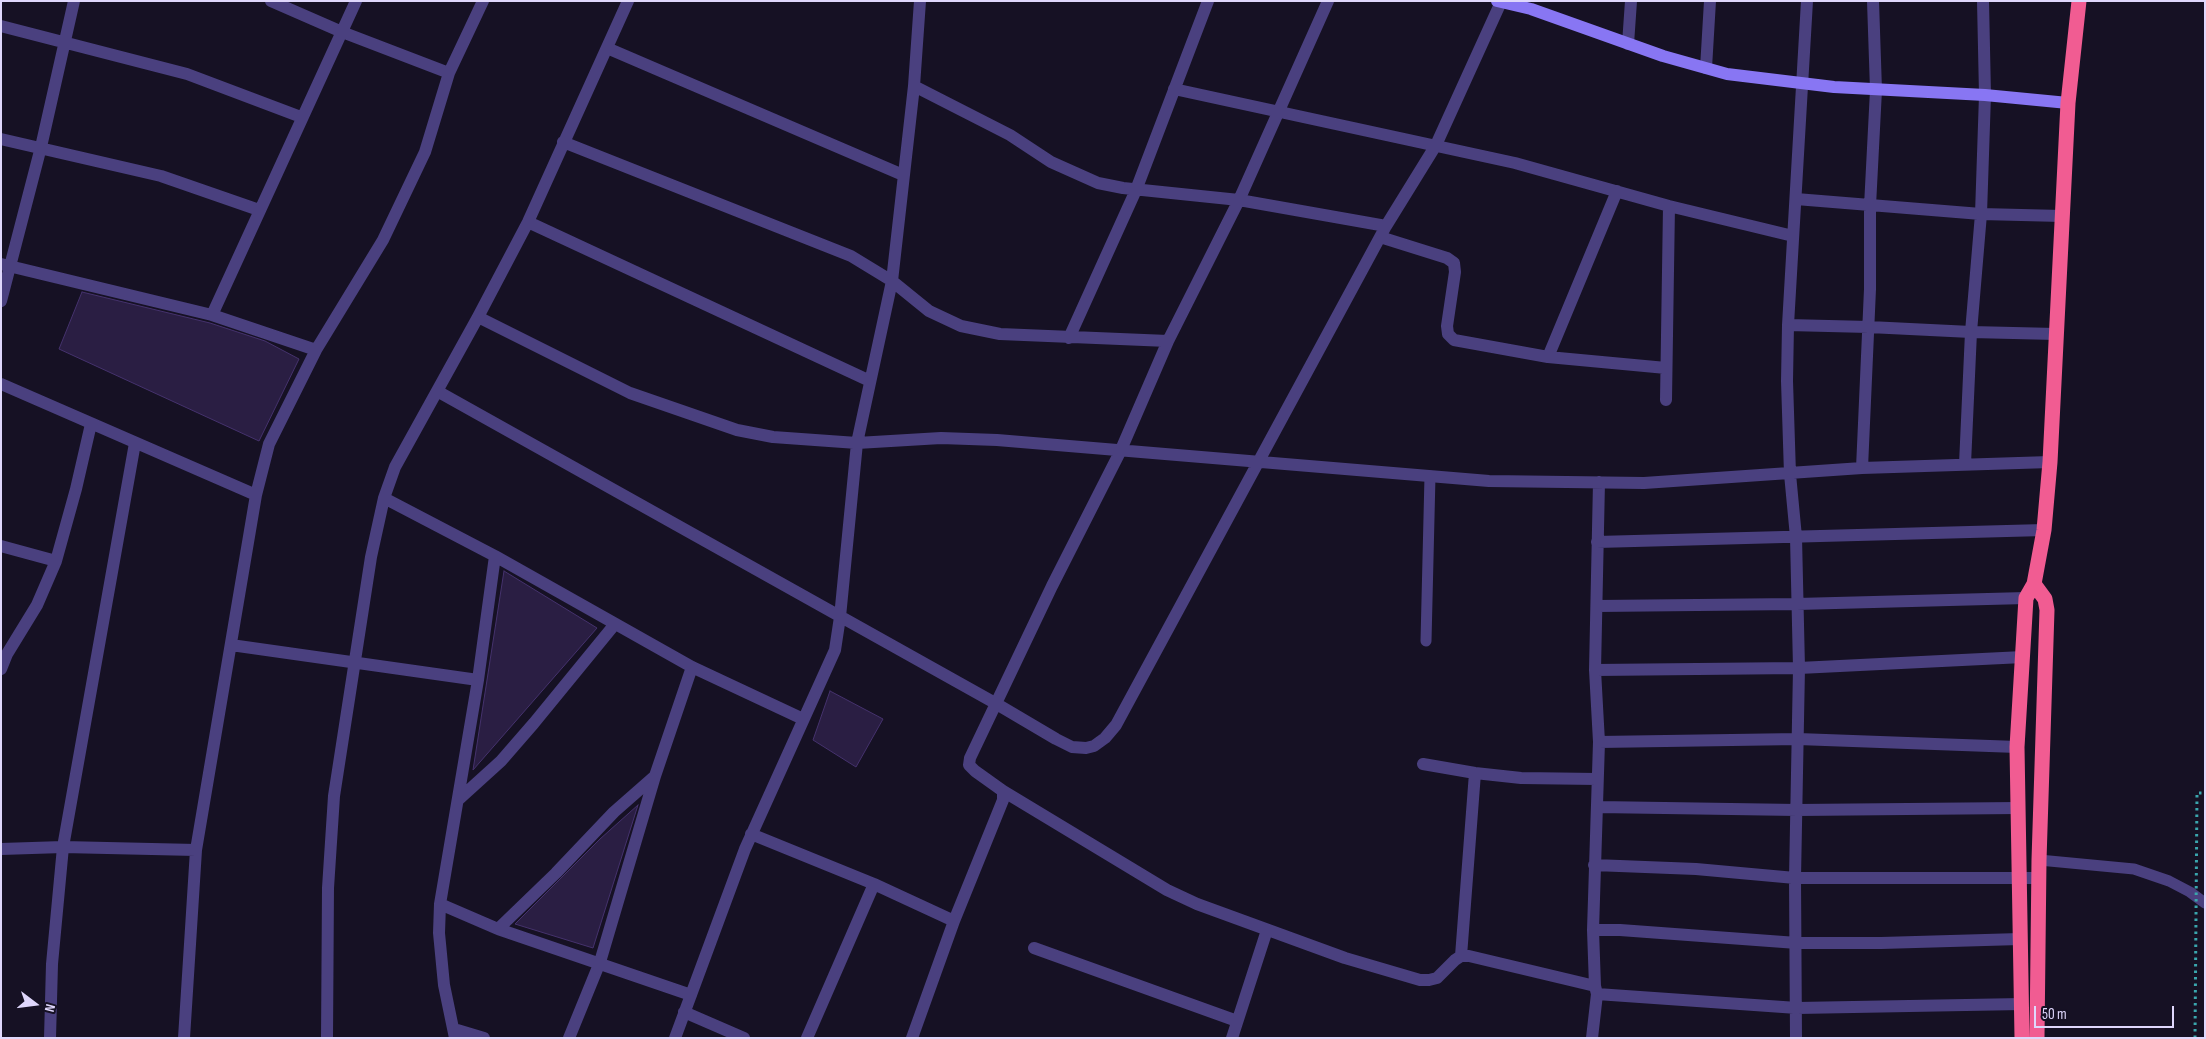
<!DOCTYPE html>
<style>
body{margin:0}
#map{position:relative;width:2206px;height:1039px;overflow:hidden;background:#161124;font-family:"Sofia Sans Condensed",sans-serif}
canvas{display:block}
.frame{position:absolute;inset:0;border:2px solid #dfd7fc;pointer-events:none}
.north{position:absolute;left:10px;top:979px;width:50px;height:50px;-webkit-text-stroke:4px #161124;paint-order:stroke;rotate:105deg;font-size:14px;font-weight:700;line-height:20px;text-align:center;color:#dfd7fc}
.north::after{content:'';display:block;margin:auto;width:18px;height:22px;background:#dfd7fc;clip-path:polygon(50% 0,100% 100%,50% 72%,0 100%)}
.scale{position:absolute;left:2034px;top:1006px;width:140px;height:22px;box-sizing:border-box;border:2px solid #dfd7fc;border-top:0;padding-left:6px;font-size:15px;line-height:18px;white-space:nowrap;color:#dfd7fc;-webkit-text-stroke:4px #161124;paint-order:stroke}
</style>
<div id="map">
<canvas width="2206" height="1039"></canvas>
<div class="frame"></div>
<div class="north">N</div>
<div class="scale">50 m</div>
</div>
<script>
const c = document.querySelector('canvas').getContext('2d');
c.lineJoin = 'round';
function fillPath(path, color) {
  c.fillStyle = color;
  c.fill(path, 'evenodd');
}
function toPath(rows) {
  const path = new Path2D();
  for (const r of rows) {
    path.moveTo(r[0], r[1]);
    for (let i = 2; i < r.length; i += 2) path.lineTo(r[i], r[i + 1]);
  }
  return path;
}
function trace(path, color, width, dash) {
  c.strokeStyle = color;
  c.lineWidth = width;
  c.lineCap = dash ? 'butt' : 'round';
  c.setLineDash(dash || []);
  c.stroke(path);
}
const building = toPath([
 [82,292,210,323,265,341,299,359,259,441,59,349,82,292],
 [504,571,597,628,473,770,504,571],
 [830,691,883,719,856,767,813,740,830,691],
 [638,805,593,948,515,924,600,839,638,805]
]);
fillPath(building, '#2a1e43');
trace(building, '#45326d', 1);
trace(toPath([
 [1426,641,1430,476],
 [2039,860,2134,869,2169,881,2190,892,2205,903]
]), '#4a407f', 11);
trace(toPath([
 [271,1,342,32,449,73],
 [1,26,187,74,301,117],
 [1628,44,1631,1],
 [607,48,903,175],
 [1706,68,1710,1],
 [914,86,1010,135,1051,162,1098,183,1123,188,1239,200,1386,226],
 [1174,89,1515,163,1669,206,1793,236],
 [1,139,161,176,259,210],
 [563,142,851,256,892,281,929,311,961,326,1000,334,1168,341],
 [1796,199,1981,214,2062,216],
 [528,222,870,381],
 [1380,237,1447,258,1454,263,1455,272,1447,326,1448,334,1454,340,1548,357,1666,368],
 [1,264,212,315,316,350],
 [1,301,41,147,74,1],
 [212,315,356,1],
 [478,317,630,393,737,430,773,437,857,443,941,438,997,440,1489,481,1644,483,1862,468,2050,462],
 [1788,325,1869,327,1971,332,2056,334],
 [1069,338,1136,190,1208,1],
 [1548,357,1617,191],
 [1,384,256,495],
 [437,391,995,703,1056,739,1072,747,1086,748,1094,746,1105,738,1116,725,1386,226,1436,145,1501,2],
 [1666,400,1669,206],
 [1965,464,1971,332,1981,214,1985,95,1983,1],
 [1862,468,1870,289,1870,206,1876,90,1873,1],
 [384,498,495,556,692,667,803,719],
 [1597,542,2044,530],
 [1,546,56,561],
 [1597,606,1797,604,2026,598],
 [231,645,478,680],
 [1,669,7,654,37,605,56,561,76,489,91,424],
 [1595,670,1799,668,2023,657],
 [1599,742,1798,739,2017,747],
 [1423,764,1475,773,1521,778,1597,779],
 [1003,791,1167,890,1197,904,1345,958,1420,980,1429,980,1437,978,1455,960,1461,956,1469,956,1595,986],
 [458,800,501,761,534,723,615,624],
 [1598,807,1797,810,2018,808],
 [751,834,874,884,954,921],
 [1,849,63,847,196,850],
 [1594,865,1696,869,1795,878,2039,878],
 [440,904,498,929,691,995],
 [498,929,556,873,614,812,655,776],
 [1593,930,1620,930,1797,943,1881,943,2020,939],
 [1034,948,1237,1021],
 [1461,956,1475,773],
 [1597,994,1797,1008,2022,1004],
 [684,1012,744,1038],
 [454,1029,484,1038],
 [50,1038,52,964,63,847,135,443],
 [184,1038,196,850,256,495,269,444,316,350,383,240,425,152,449,73,483,1],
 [327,1038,328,888,334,796,371,557,384,498,395,467,478,317,528,222,628,1],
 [455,1038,444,985,439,933,440,904,478,680,495,556],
 [569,1038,600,962,655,776,692,667],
 [675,1038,745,849,835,650,840,617,857,443,892,281,914,86,920,1],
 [807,1038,874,884],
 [912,1038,954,921,1003,800,1003,791,975,771,969,765,970,758,1052,586,1120,452,1168,341,1239,200,1328,1],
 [1232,1038,1267,930],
 [1592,1038,1597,994,1595,986,1593,930,1599,742,1595,670,1599,482],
 [1796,1038,1795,878,1799,668,1796,537,1790,474,1787,381,1788,325,1807,1]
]), '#4a407f', 12);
trace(toPath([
 [1497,1,1531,9,1663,56,1727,74,1834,87,1985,95,2068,103]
]), '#8876f3', 12);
trace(toPath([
 [2034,584,2045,599,2047,610,2039,860,2037,1038],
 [2022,1038,2017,747,2026,598,2034,584,2044,530,2050,462,2068,103,2079,1]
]), '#f15c92', 15);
trace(toPath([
 [2195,1038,2197,793,2205,793]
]), '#3aa6ad', 3, [2.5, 4]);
</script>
